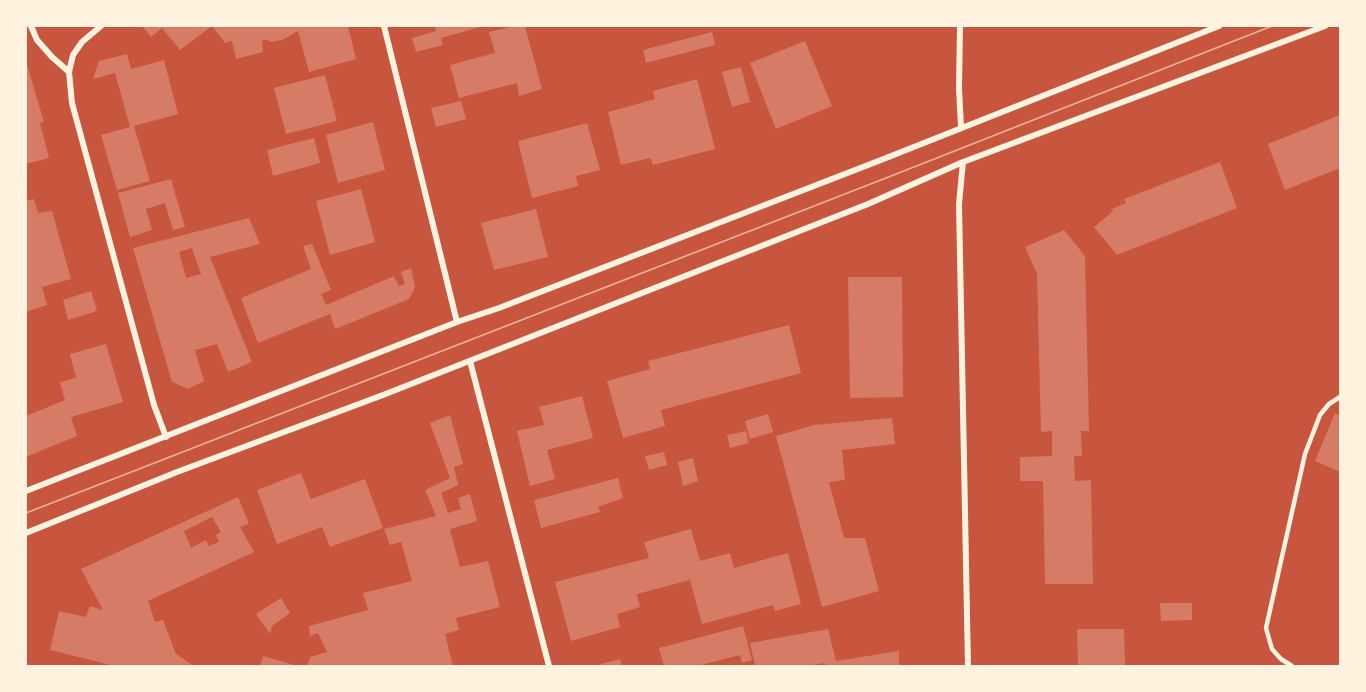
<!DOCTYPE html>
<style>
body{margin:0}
#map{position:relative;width:1366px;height:692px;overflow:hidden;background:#c8553d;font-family:"IBM Plex Sans",sans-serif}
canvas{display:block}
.frame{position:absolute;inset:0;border:27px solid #fff3e0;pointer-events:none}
</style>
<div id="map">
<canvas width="1366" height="692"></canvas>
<div class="frame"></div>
</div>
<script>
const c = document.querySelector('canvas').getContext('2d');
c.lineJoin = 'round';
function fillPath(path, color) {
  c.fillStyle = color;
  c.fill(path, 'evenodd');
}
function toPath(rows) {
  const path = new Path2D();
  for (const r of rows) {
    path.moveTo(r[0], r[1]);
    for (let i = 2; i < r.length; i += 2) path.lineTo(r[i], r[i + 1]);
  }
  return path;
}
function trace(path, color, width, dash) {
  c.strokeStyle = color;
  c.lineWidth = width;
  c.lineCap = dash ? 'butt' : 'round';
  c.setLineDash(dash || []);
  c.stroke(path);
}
fillPath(toPath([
 [142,26,348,26,356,59,309,72,298,31,282,40,270,42,268,40,262,40,263,52,236,59,232,41,225,43,212,26,180,50,162,28,151,37],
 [435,26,484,26,441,38,443,45,416,52,412,38,436,31],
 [514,26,525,26,542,89,519,96,517,83,459,98,450,65,495,53,489,32],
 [712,32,715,45,646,63,643,50],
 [805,41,832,106,776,129,750,63],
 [127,54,131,69,164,60,178,114,134,126,150,181,117,190,101,135,130,127,115,73,93,79,99,61],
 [26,61,44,122,40,123,49,158,26,164],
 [741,67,750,102,732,107,722,72],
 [325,75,337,121,286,134,274,88],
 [697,79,715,149,653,165,650,158,621,165,608,112,655,99,653,91],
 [461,101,466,119,436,127,431,108],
 [1340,115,1340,168,1285,190,1268,144],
 [373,122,385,170,338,183,326,135],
 [587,123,600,170,576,176,578,186,532,198,518,141],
 [314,138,320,163,273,176,267,150],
 [1220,162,1237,208,1117,255,1094,227,1113,211,1112,209,1126,203,1124,199],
 [171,179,185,227,173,230,165,203,146,209,152,230,130,237,118,193],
 [361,189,375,242,330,255,316,201],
 [34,199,38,213,52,211,71,279,42,287,47,305,26,312,26,201],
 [536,209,548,257,494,270,481,223],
 [249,218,260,244,210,257,252,362,228,372,217,344,195,350,204,381,188,389,172,382,133,248],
 [192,248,201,274,186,278,179,252],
 [1064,230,1085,256,1089,431,1081,431,1082,456,1074,456,1075,481,1091,480,1093,584,1045,584,1043,481,1020,481,1020,457,1052,456,1052,431,1041,432,1037,274,1025,247],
 [312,244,331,290,321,294,326,305,394,276,399,286,405,284,401,272,411,268,415,287,409,299,335,329,330,314,258,343,241,298,311,269,303,246],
 [848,277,902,277,903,397,850,398],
 [91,291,97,311,68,320,63,300],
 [789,325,801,373,661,410,665,426,623,438,607,381,650,369,648,361],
 [106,344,123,402,71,417,77,436,26,457,26,416,65,400,60,382,76,378,70,354],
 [582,396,593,438,547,450,555,479,530,486,517,431,544,425,539,407],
 [1335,413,1340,416,1340,472,1315,461],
 [768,414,773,432,750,439,745,421],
 [450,415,463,464,454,467,458,485,441,493,448,513,461,509,458,498,470,494,477,521,450,529,460,567,488,561,500,607,456,618,459,630,445,634,453,666,307,666,310,657,327,652,318,633,310,636,309,626,368,610,363,593,412,581,401,542,390,545,384,529,436,516,425,490,450,478,430,423],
 [892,418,895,444,842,450,845,480,829,482,844,538,865,538,879,591,822,607,776,436,814,425],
 [746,431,749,443,730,448,727,435],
 [664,452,667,465,649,470,645,456],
 [693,458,698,481,683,486,678,462],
 [301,473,311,499,365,479,383,528,330,547,322,527,277,544,257,490],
 [618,478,623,498,598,507,600,512,541,528,534,500],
 [238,497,249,524,240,527,254,552,148,601,155,622,163,620,176,654,194,666,115,666,50,650,59,611,86,617,90,606,103,610,81,569],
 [212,517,221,532,216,535,219,542,209,546,206,540,191,548,184,531],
 [691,529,700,561,730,553,734,568,788,553,801,604,775,611,773,605,702,624,690,580,637,594,640,607,617,614,620,627,571,641,555,582,649,558,644,542],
 [281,598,290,613,272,626,270,634,256,614],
 [1160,603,1192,603,1192,620,1161,621],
 [743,626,752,660,742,663,740,655,697,666,664,666,659,648],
 [828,629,836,661,899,651,899,666,826,666,825,663,807,666,755,666,750,643],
 [1077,629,1124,629,1125,666,1078,666],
 [263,656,298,666,260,666],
 [620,659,622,666,593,666]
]), '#d67c66');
trace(toPath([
 [1292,666,1281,659,1272,649,1266,628,1305,454,1320,415,1329,404,1340,397]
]), '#fff3e0', 4.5);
trace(toPath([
 [31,26,37,40,52,57,69,72],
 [101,26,82,42,73,55,69,72,72,103,154,405,166,437],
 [384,26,457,322],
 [960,26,959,88,961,127],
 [963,162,959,204,968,666],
 [470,361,549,666],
 [26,491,457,322,499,308,881,160,1219,26],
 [26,533,177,472,383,395,868,204,963,162,1325,26]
]), '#fff3e0', 6);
trace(toPath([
 [26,513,886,178,1272,26]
]), '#e9b49f', 1.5);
</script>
